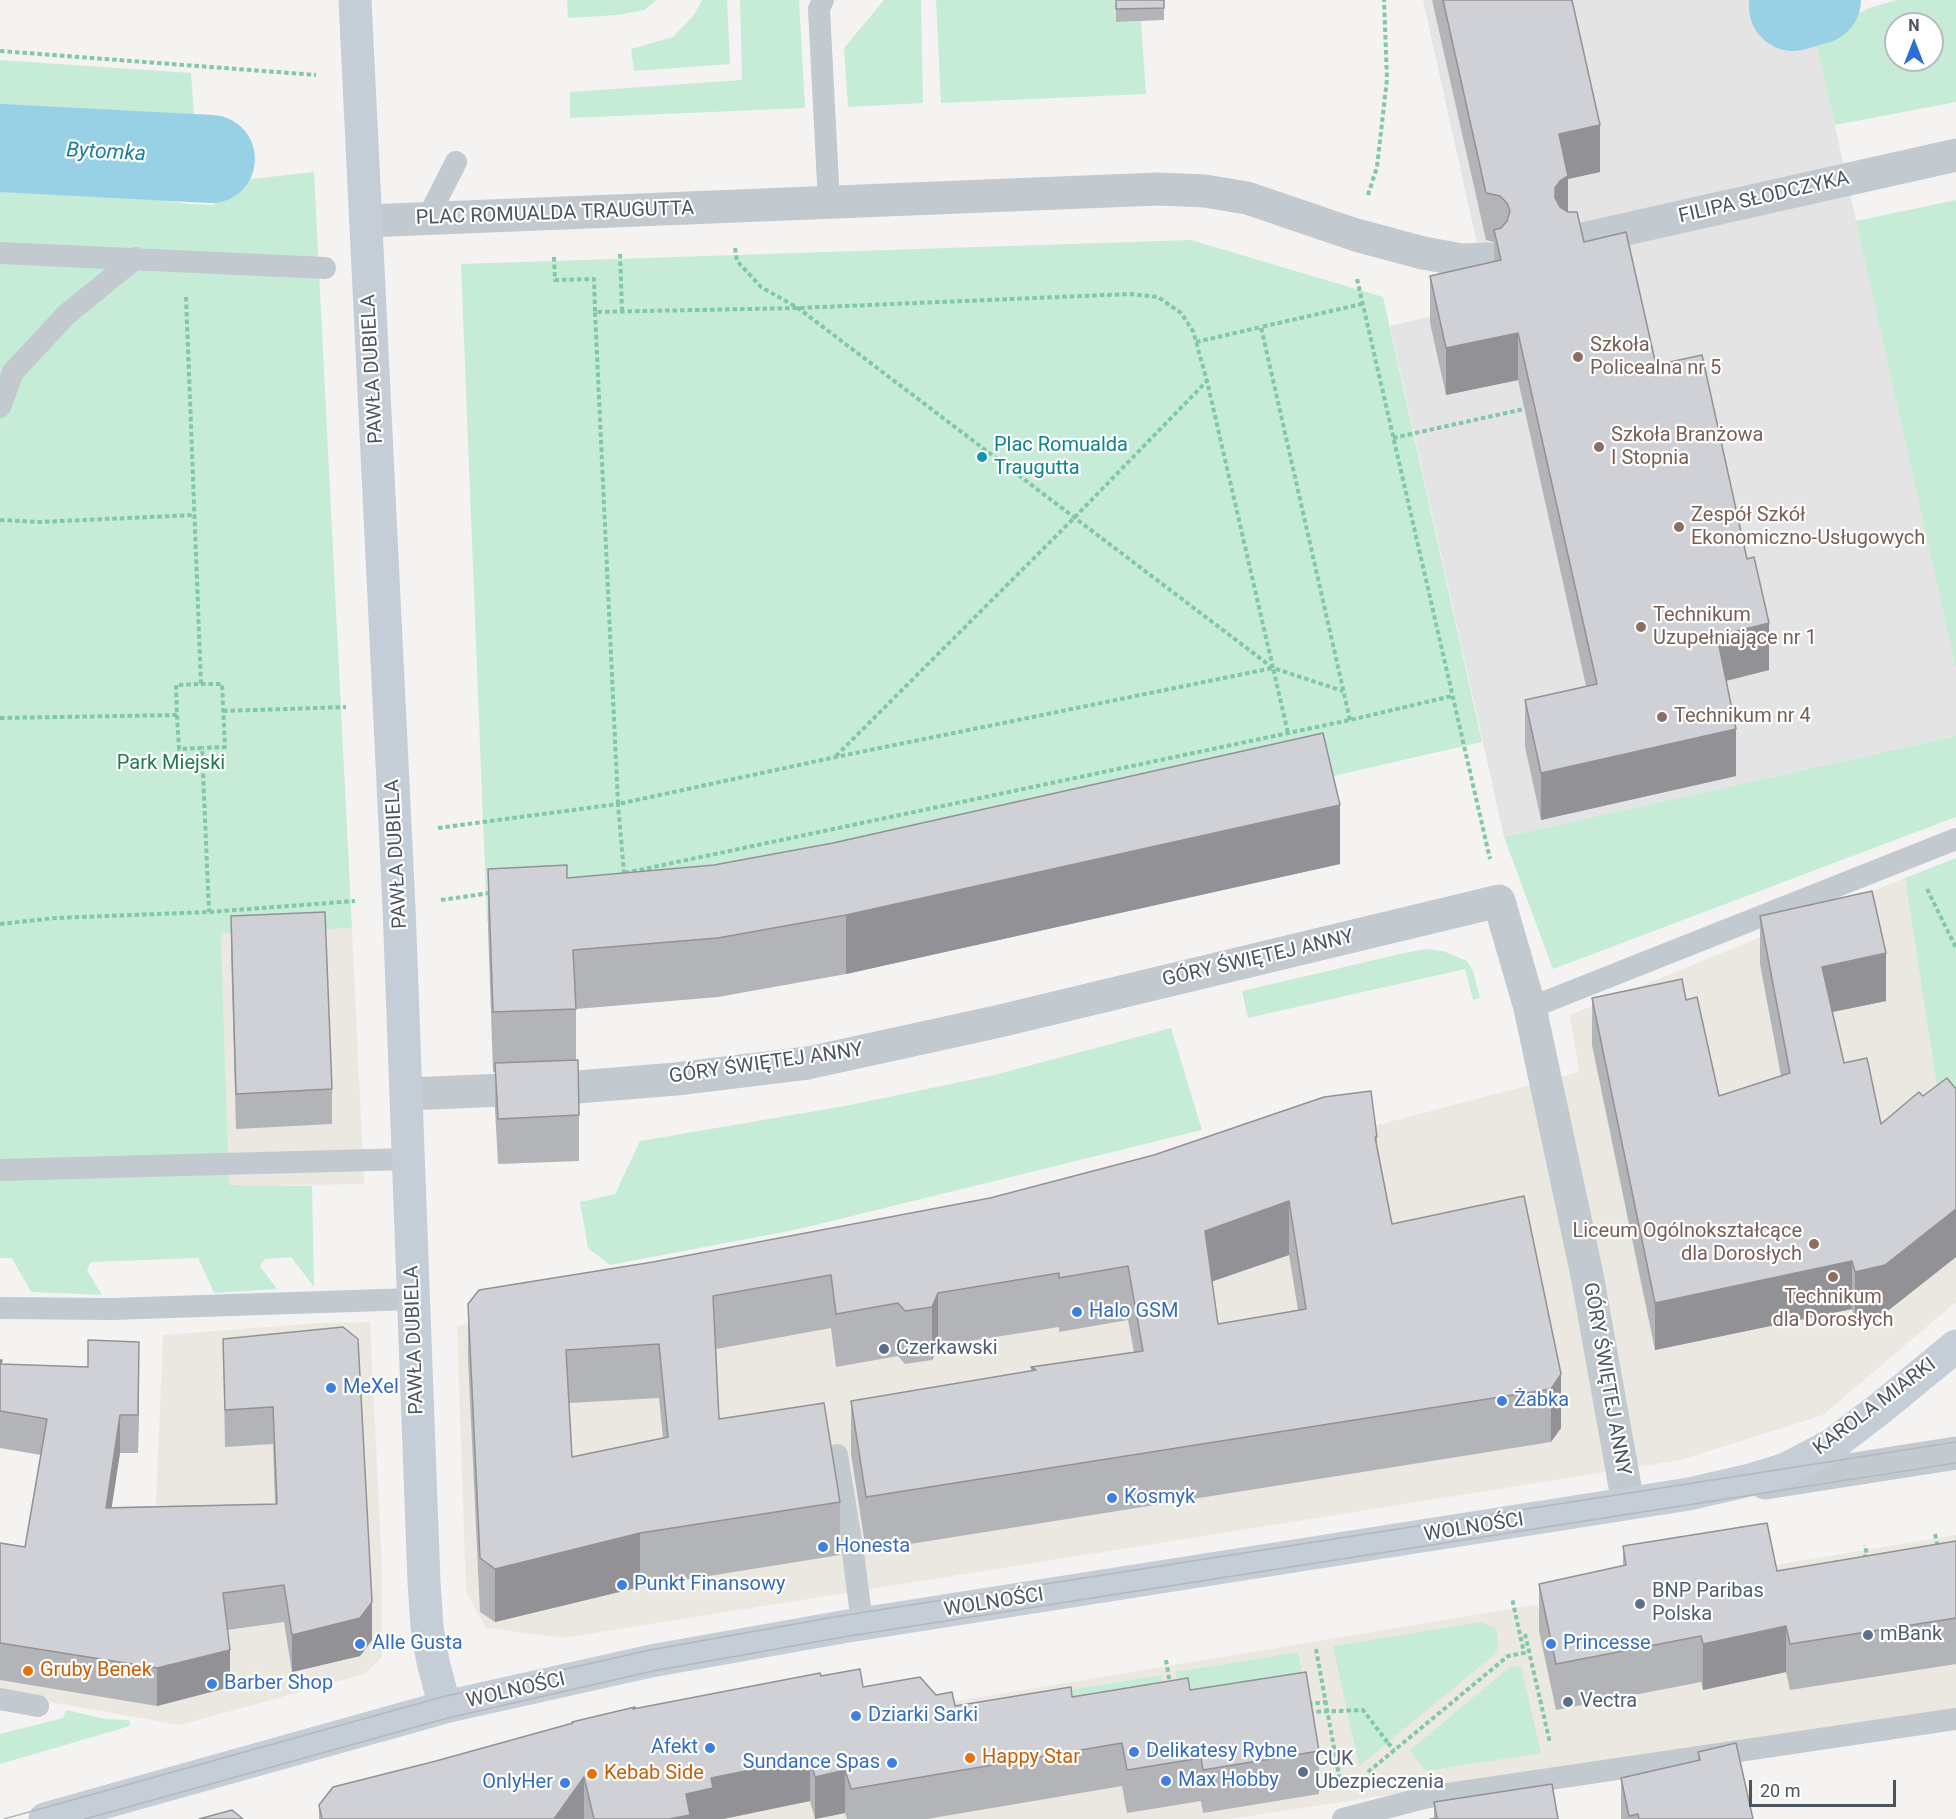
<!DOCTYPE html>
<meta charset="utf-8">
<style>
body{margin:0}
#map{position:relative;width:1956px;height:1819px;overflow:hidden;background:#f4f3f2;font-family:Roboto,sans-serif}
canvas{display:block}
.north{position:absolute;left:1884px;top:12px;width:60px;height:60px;box-sizing:border-box;background:#fff;border:2px solid #b7bbbf;border-radius:50%;rotate:0deg;font-size:16px;font-weight:700;line-height:24px;text-align:center;color:#4c545e}
.north::after{content:'';display:block;margin:auto;width:21px;height:27px;background:#2c6ed4;clip-path:polygon(50% 0,100% 100%,50% 72%,0 100%)}
.scale{position:absolute;left:1749px;top:1780px;width:147px;height:27px;box-sizing:border-box;border:3px solid #4c545e;border-top:0;padding-left:8px;font-size:18px;line-height:21px;white-space:nowrap;color:#4c545e;-webkit-text-stroke:4px #fff;paint-order:stroke}
</style>
<div id="map">
<canvas width="1956" height="1819"></canvas>
<div class="north">N</div>
<div class="scale">20 m</div>
</div>
<script>
const c = document.querySelector('canvas').getContext('2d');
c.lineJoin = 'round';
function fillPath(path, color) {
  c.fillStyle = color;
  c.fill(path, 'evenodd');
}
function toPath(rows) {
  const path = new Path2D();
  for (const r of rows) {
    path.moveTo(r[0], r[1]);
    for (let i = 2; i < r.length; i += 2) path.lineTo(r[i], r[i + 1]);
  }
  return path;
}
function trace(path, color, width, dash) {
  c.strokeStyle = color;
  c.lineWidth = width;
  c.lineCap = dash ? 'butt' : 'round';
  c.setLineDash(dash || []);
  c.stroke(path);
}
function label(font, color, halo, rows, align = 'center') {
  c.font = font + ' Roboto,sans-serif';
  c.lineWidth = 4.5;
  c.setLineDash([]);
  c.textBaseline = 'middle';
  c.strokeStyle = halo;
  c.fillStyle = color;
  for (const [text, x, y, turn = 0] of rows) {
    c.save();
    c.translate(x, y);
    c.rotate((+turn || 0) * Math.PI / 180);
    c.textAlign = isNaN(turn) ? turn : align;
    if (halo) c.strokeText(text, 0, 0);
    c.fillText(text, 0, 0);
    c.restore();
  }
}
fillPath(toPath([
 [1905,878,1939,1101,1956,1123,1956,1302,1823,1415,1681,1460,563,1638,486,1628,466,1592,457,1326,1149,1185,1579,1072,1570,1015],
 [352,928,364,1184,229,1186,221,932],
 [370,1322,382,1568,382,1657,365,1674,180,1725,0,1693,0,1577,152,1602,163,1335,319,1323],
 [1956,1535,1956,1709,1230,1819,337,1819,920,1707]
]), '#eae8e0');
fillPath(toPath([
 [1423,0,1807,0,1956,669,1956,736,1504,837,1390,326,1490,303]
]), '#e5e4e4');
fillPath(toPath([
 [567,0,656,0,645,10,617,15,568,18],
 [702,0,727,0,730,64,634,71,631,49,673,37,694,15],
 [740,0,799,0,805,108,570,118,570,92,742,80],
 [884,0,921,0,923,103,848,107,844,48],
 [936,0,1116,0,1116,22,1141,21,1146,94,941,103],
 [1897,0,1956,0,1956,102,1835,125,1815,38,1869,8],
 [1896,24,1932,24,1932,60,1896,60],
 [0,60,191,73,196,143,0,129],
 [314,172,352,928,221,933,229,1185,312,1186,314,1287,291,1257,265,1259,260,1266,277,1289,214,1293,198,1258,91,1262,87,1270,102,1295,31,1292,12,1258,0,1258,0,178,99,189,188,204,214,205,215,183],
 [1956,200,1956,669,1856,221],
 [1191,240,1383,297,1482,742,865,883,691,908,487,922,461,264],
 [1956,736,1956,817,1553,969,1504,837],
 [1956,858,1956,1123,1939,1101,1905,878],
 [1426,949,1443,951,1467,961,1473,971,1480,998,1473,1000,1465,969,1248,1018,1242,991,1404,953],
 [1171,1028,1202,1130,799,1229,610,1265,588,1248,580,1202,615,1194,640,1141,845,1106,994,1075],
 [1480,1622,1493,1627,1497,1632,1498,1647,1495,1654,1359,1766,1333,1646],
 [1298,1652,1306,1695,1180,1702,1176,1672],
 [1521,1666,1541,1753,1426,1771,1410,1750,1510,1667],
 [1161,1675,1165,1702,976,1705],
 [66,1710,106,1719,129,1720,130,1726,0,1764,0,1734,63,1718]
]), '#c6ecd7');
trace(toPath([
 [1793,7,1817,0],
 [0,148,211,159]
]), '#98d1e5', 88);
trace(toPath([
 [0,51,316,75],
 [1368,195,1377,167,1387,79,1384,0],
 [735,248,737,261,761,287,798,308,1273,668,1343,691],
 [620,254,622,311],
 [554,257,555,280,594,279,595,312],
 [1357,279,1490,859],
 [186,297,201,684,176,685,177,715,179,749,202,748,209,912],
 [1196,342,1261,327],
 [1393,438,1524,409],
 [0,520,40,522,195,515],
 [1273,668,1207,381,1193,331,1181,313,1158,297,1130,294,798,308,595,312,618,804,836,757,1273,668,1288,733],
 [201,684,222,684,225,747,203,748],
 [223,711,346,707],
 [0,718,177,715],
 [1350,720,1261,327,1362,304],
 [836,756,1074,518,1206,382],
 [438,828,618,804,624,873],
 [625,873,1350,720,1452,696],
 [1927,889,1956,948],
 [441,900,490,893],
 [0,924,55,918,209,912,355,901],
 [1935,1534,1938,1548],
 [1863,1557,1867,1556,1865,1545],
 [1525,1634,1550,1743],
 [1316,1649,1340,1781],
 [1166,1660,1170,1684],
 [1308,1704,1326,1702],
 [1388,1743,1394,1750],
 [1368,1772,1508,1656,1524,1653,1512,1598]
]), '#81c7a8', 4, [4.5, 3]);
trace(toPath([
 [823,0,819,9,829,203],
 [427,219,456,162],
 [0,253,325,268],
 [0,407,13,372,67,314,136,258],
 [1530,1008,1956,839],
 [0,1170,409,1159],
 [0,1308,112,1309,413,1299],
 [837,1455,853,1553,862,1623],
 [0,1699,38,1706],
 [1343,1819,1428,1797,1956,1719]
]), '#c2c9cf', 22);
trace(toPath([
 [366,221,1158,189,1205,191,1247,198,1356,235,1423,253,1462,260,1491,259],
 [1573,241,1956,155],
 [407,1094,577,1087,676,1079,808,1063,1000,1021,1499,901,1530,1008,1587,1275,1628,1503],
 [1765,1483,1956,1453]
]), '#c2c9cf', 33);
trace(toPath([
 [355,0,399,907,424,1582,427,1627,433,1662,445,1707],
 [45,1819,445,1707,651,1661,842,1627,1689,1494,1750,1480,1786,1469,1832,1445,1882,1407,1956,1346]
]), '#c5cdd6', 33);
trace(toPath([
 [4,1819,442,1697,650,1650,840,1616,1956,1442],
 [85,1819,448,1718,653,1671,843,1637,1956,1463]
]), '#b5b7bc', 1.5);
trace(toPath([
 [1309,1712,1363,1710,1388,1743]
]), '#81c7a8', 4, [4.5, 3]);
fillPath(toPath([
 [1116,0,1164,0,1164,20,1116,22],
 [1432,0,1572,0,1600,172,1568,179,1568,212,1584,242,1656,365,1769,670,1726,681,1736,776,1541,820,1525,747,1525,700,1586,686,1518,380,1446,395,1430,323,1430,276,1494,262,1494,242,1486,240],
 [1340,864,846,974,718,997,576,1009,576,1060,579,1115,579,1161,498,1164,495,1109,495,1072,493,1072,488,928,488,869,567,878],
 [231,916,332,1089,332,1124,236,1129,231,952],
 [1760,916,1886,1001,1833,1012,1844,1063,1881,1124,1923,1096,1956,1089,1956,1257,1885,1313,1855,1319,1852,1309,1655,1350,1592,1045,1592,998,1686,1000,1719,1096,1781,1076,1760,964],
 [1377,1137,1377,1146,1392,1224,1524,1196,1561,1428,1551,1442,866,1551,851,1454,851,1401,1031,1371,1031,1367,1134,1352,1128,1320,1059,1332,1059,1327,938,1346,932,1360,905,1364,898,1356,836,1367,831,1328,716,1349,719,1419,840,1502,840,1555,640,1587,495,1622,480,1612,468,1358,468,1304,653,1262],
 [1289,1255,1298,1310,1218,1324,1212,1281],
 [659,1398,663,1438,572,1457,569,1403],
 [343,1327,372,1640,360,1656,292,1672,284,1622,227,1630,230,1687,157,1706,0,1680,0,1543,25,1547,41,1455,0,1448,0,1360,2,1364,139,1380,138,1453,120,1453,111,1507,275,1504,273,1444,225,1447,223,1339],
 [1956,1541,1956,1664,1790,1690,1786,1672,1703,1690,1701,1682,1556,1710,1539,1631,1539,1584,1623,1566,1623,1546,1777,1571],
 [821,1676,863,1687,936,1695,955,1706,1072,1697,1190,1690,1319,1751,1319,1794,1203,1813,1201,1801,1127,1813,1122,1786,927,1819,847,1819,845,1813,815,1819,810,1801,723,1819,319,1819,319,1805,635,1709],
 [1698,1752,1753,1819,1621,1819,1621,1778,1698,1761],
 [1552,1784,1434,1818,1434,1802]
]), '#b3b4b8');
fillPath(toPath([
 [1600,125,1600,172,1568,179,1568,223,1555,198,1559,134],
 [1518,333,1518,380,1446,395,1446,348],
 [1769,623,1769,670,1717,683,1717,636],
 [1736,729,1736,776,1541,820,1541,773],
 [1340,805,1340,864,846,974,846,915],
 [1886,953,1886,1001,1822,1014,1822,967],
 [1289,1201,1289,1255,1205,1284,1205,1231],
 [1956,1209,1956,1257,1885,1313,1855,1319,1855,1272],
 [1852,1261,1852,1309,1655,1350,1655,1303],
 [938,1293,938,1346,932,1360,932,1307],
 [139,1342,139,1380,138,1453,138,1415],
 [1561,1374,1561,1428,1551,1442,1551,1389],
 [120,1415,120,1453,106,1545,106,1508],
 [640,1533,640,1587,495,1622,495,1569],
 [372,1602,372,1640,360,1656,292,1672,292,1635],
 [1786,1626,1786,1672,1703,1690,1703,1644],
 [230,1650,230,1687,157,1706,157,1668],
 [810,1758,810,1801,723,1819,669,1819,686,1794,711,1778],
 [845,1770,845,1813,815,1819,815,1777],
 [584,1777,584,1819,554,1819]
]), '#929296');
const building = toPath([
 [1116,0,1164,0,1164,8,1116,9,1116,0],
 [1443,0,1572,0,1600,125,1559,134,1568,176,1560,181,1555,188,1555,198,1560,207,1568,212,1577,212,1584,242,1626,232,1656,365,1702,355,1747,559,1754,557,1769,623,1717,636,1736,729,1541,773,1525,700,1597,684,1518,333,1446,348,1430,276,1501,260,1494,230,1501,228,1507,221,1510,211,1507,203,1500,196,1486,193,1443,0],
 [1323,733,1340,805,846,915,718,938,573,950,576,1009,493,1012,488,869,567,865,567,878,714,865,833,843,1323,733],
 [1872,891,1886,953,1822,967,1844,1063,1867,1058,1881,1124,1919,1092,1923,1096,1947,1078,1956,1089,1956,1209,1885,1265,1855,1272,1852,1261,1655,1303,1592,998,1682,979,1686,1000,1697,997,1719,1096,1790,1073,1760,916,1872,891],
 [325,912,332,1089,236,1094,231,916,325,912],
 [578,1060,579,1115,498,1119,495,1063,578,1060],
 [1371,1091,1377,1137,1375,1137,1392,1224,1524,1196,1561,1374,1551,1389,866,1497,851,1401,1036,1370,1031,1367,1143,1351,1128,1266,1059,1278,1059,1273,938,1293,932,1307,905,1311,898,1303,836,1314,831,1275,713,1296,719,1419,824,1403,840,1502,640,1533,495,1569,480,1558,468,1304,479,1290,653,1262,990,1198,1154,1155,1324,1097,1371,1091],
 [1289,1201,1306,1309,1218,1324,1205,1231,1289,1201],
 [659,1344,668,1437,572,1457,566,1350,659,1344],
 [343,1327,358,1339,372,1602,360,1618,292,1635,284,1585,223,1593,230,1650,157,1668,0,1643,0,1543,25,1547,47,1419,0,1411,0,1360,2,1360,1,1364,88,1367,88,1340,139,1342,138,1415,120,1415,106,1508,277,1504,273,1407,225,1410,223,1339,343,1327],
 [1767,1523,1777,1571,1956,1541,1956,1618,1790,1644,1786,1626,1703,1644,1701,1636,1556,1664,1539,1584,1626,1565,1623,1546,1767,1523],
 [860,1669,863,1687,920,1677,936,1695,952,1692,955,1706,1071,1687,1072,1697,1188,1678,1190,1690,1306,1672,1319,1751,1203,1770,1201,1758,1127,1770,1122,1743,851,1789,845,1770,815,1777,810,1758,711,1778,713,1788,686,1794,690,1815,669,1819,594,1819,584,1777,554,1819,322,1819,319,1805,333,1787,436,1761,573,1723,572,1722,635,1707,633,1709,820,1673,821,1676,860,1669],
 [1736,1743,1753,1819,1639,1819,1638,1814,1629,1816,1621,1778,1700,1760,1698,1752,1736,1743],
 [1552,1784,1558,1819,1430,1819,1437,1818,1434,1802,1552,1784],
 [232,1810,243,1819,199,1819,232,1810]
]);
fillPath(building, '#d0d1d6');
trace(building, '#929296', 1.5);
for (const [x, y, r, color] of [
 [1578,357,6,"#8d6e63"],
 [1599,447,6,"#8d6e63"],
 [982,457,6,"#0f9aa8"],
 [1679,527,6,"#8d6e63"],
 [1641,627,6,"#8d6e63"],
 [1662,717,6,"#8d6e63"],
 [1814,1244,6,"#8d6e63"],
 [1833,1277,6,"#8d6e63"],
 [1077,1312,6,"#3f7fe0"],
 [884,1349,6,"#5c6f8a"],
 [331,1388,6,"#3f7fe0"],
 [1502,1401,6,"#3f7fe0"],
 [1112,1498,6,"#3f7fe0"],
 [823,1547,6,"#3f7fe0"],
 [622,1585,6,"#3f7fe0"],
 [1640,1604,6,"#5c6f8a"],
 [1868,1635,6,"#5c6f8a"],
 [360,1644,6,"#3f7fe0"],
 [1551,1644,6,"#3f7fe0"],
 [28,1671,6,"#e8710a"],
 [212,1684,6,"#3f7fe0"],
 [1568,1702,6,"#5c6f8a"],
 [856,1716,6,"#3f7fe0"],
 [710,1748,6,"#3f7fe0"],
 [1134,1752,6,"#3f7fe0"],
 [970,1758,6,"#e8710a"],
 [892,1763,6,"#3f7fe0"],
 [1303,1772,6,"#5c6f8a"],
 [592,1774,6,"#e8710a"],
 [1166,1781,6,"#3f7fe0"],
 [565,1783,6,"#3f7fe0"]
]) {
  const dot = new Path2D();
  dot.arc(x, y, r, 0, 2 * Math.PI);
  c.fillStyle = color;
  c.fill(dot);
  trace(dot, '#fff', 2);
}
label('20px', '#4c545e', '#fff', [
 ["FILIPA SŁODCZYKA",1764,198,-13],
 ["PLAC ROMUALDA TRAUGUTTA",555,214,-2],
 ["PAWŁA DUBIELA",373,369,-93],
 ["PAWŁA DUBIELA",397,854,-93],
 ["GÓRY ŚWIĘTEJ ANNY",1258,959,-13],
 ["GÓRY ŚWIĘTEJ ANNY",766,1064,-8],
 ["PAWŁA DUBIELA",415,1340,-92],
 ["GÓRY ŚWIĘTEJ ANNY",1606,1379,80],
 ["KAROLA MIARKI",1875,1407,-37],
 ["WOLNOŚCI",1474,1528,-9],
 ["WOLNOŚCI",994,1603,-9],
 ["WOLNOŚCI",516,1691,-13]
]);
label('20px', '#785e54', '#fff', [
 ["Szkoła",1590,346],
 ["Policealna nr 5",1590,369],
 ["Szkoła Branżowa",1611,436],
 ["I Stopnia",1611,459],
 ["Zespół Szkół",1691,516],
 ["Ekonomiczno-Usługowych",1691,539],
 ["Technikum",1653,616],
 ["Uzupełniające nr 1",1653,639],
 ["Technikum nr 4",1674,717],
 ["Liceum Ogólnokształcące",1802,1232,"right"],
 ["dla Dorosłych",1802,1255,"right"],
 ["Technikum",1833,1298,"center"],
 ["dla Dorosłych",1833,1321,"center"]
], 'left');
label('20px', '#0d838f', '#fff', [
 ["Plac Romualda",994,446],
 ["Traugutta",994,469]
], 'left');
label('20px', '#217a52', '#fff', [
 ["Park Miejski",171,764]
]);
label('20px', '#366cbe', '#fff', [
 ["Halo GSM",1089,1312],
 ["MeXel",343,1388],
 ["Żabka",1514,1401],
 ["Kosmyk",1124,1498],
 ["Honesta",835,1547],
 ["Punkt Finansowy",634,1585],
 ["Alle Gusta",372,1644],
 ["Princesse",1563,1644],
 ["Barber Shop",224,1684],
 ["Dziarki Sarki",868,1716],
 ["Afekt",698,1748,"right"],
 ["Delikatesy Rybne",1146,1752],
 ["Sundance Spas",880,1763,"right"],
 ["Max Hobby",1178,1781],
 ["OnlyHer",553,1783,"right"]
], 'left');
label('20px', '#4e5e75', '#fff', [
 ["Czerkawski",896,1349],
 ["BNP Paribas",1652,1592],
 ["Polska",1652,1615],
 ["mBank",1880,1635],
 ["Vectra",1580,1702],
 ["CUK",1315,1760],
 ["Ubezpieczenia",1315,1783]
], 'left');
label('20px', '#c56008', '#fff', [
 ["Gruby Benek",40,1671],
 ["Happy Star",982,1758],
 ["Kebab Side",604,1774]
], 'left');
label('italic 21px', '#1b7fa2', '#fff', [
 ["Bytomka",106,153,3]
]);
</script>
